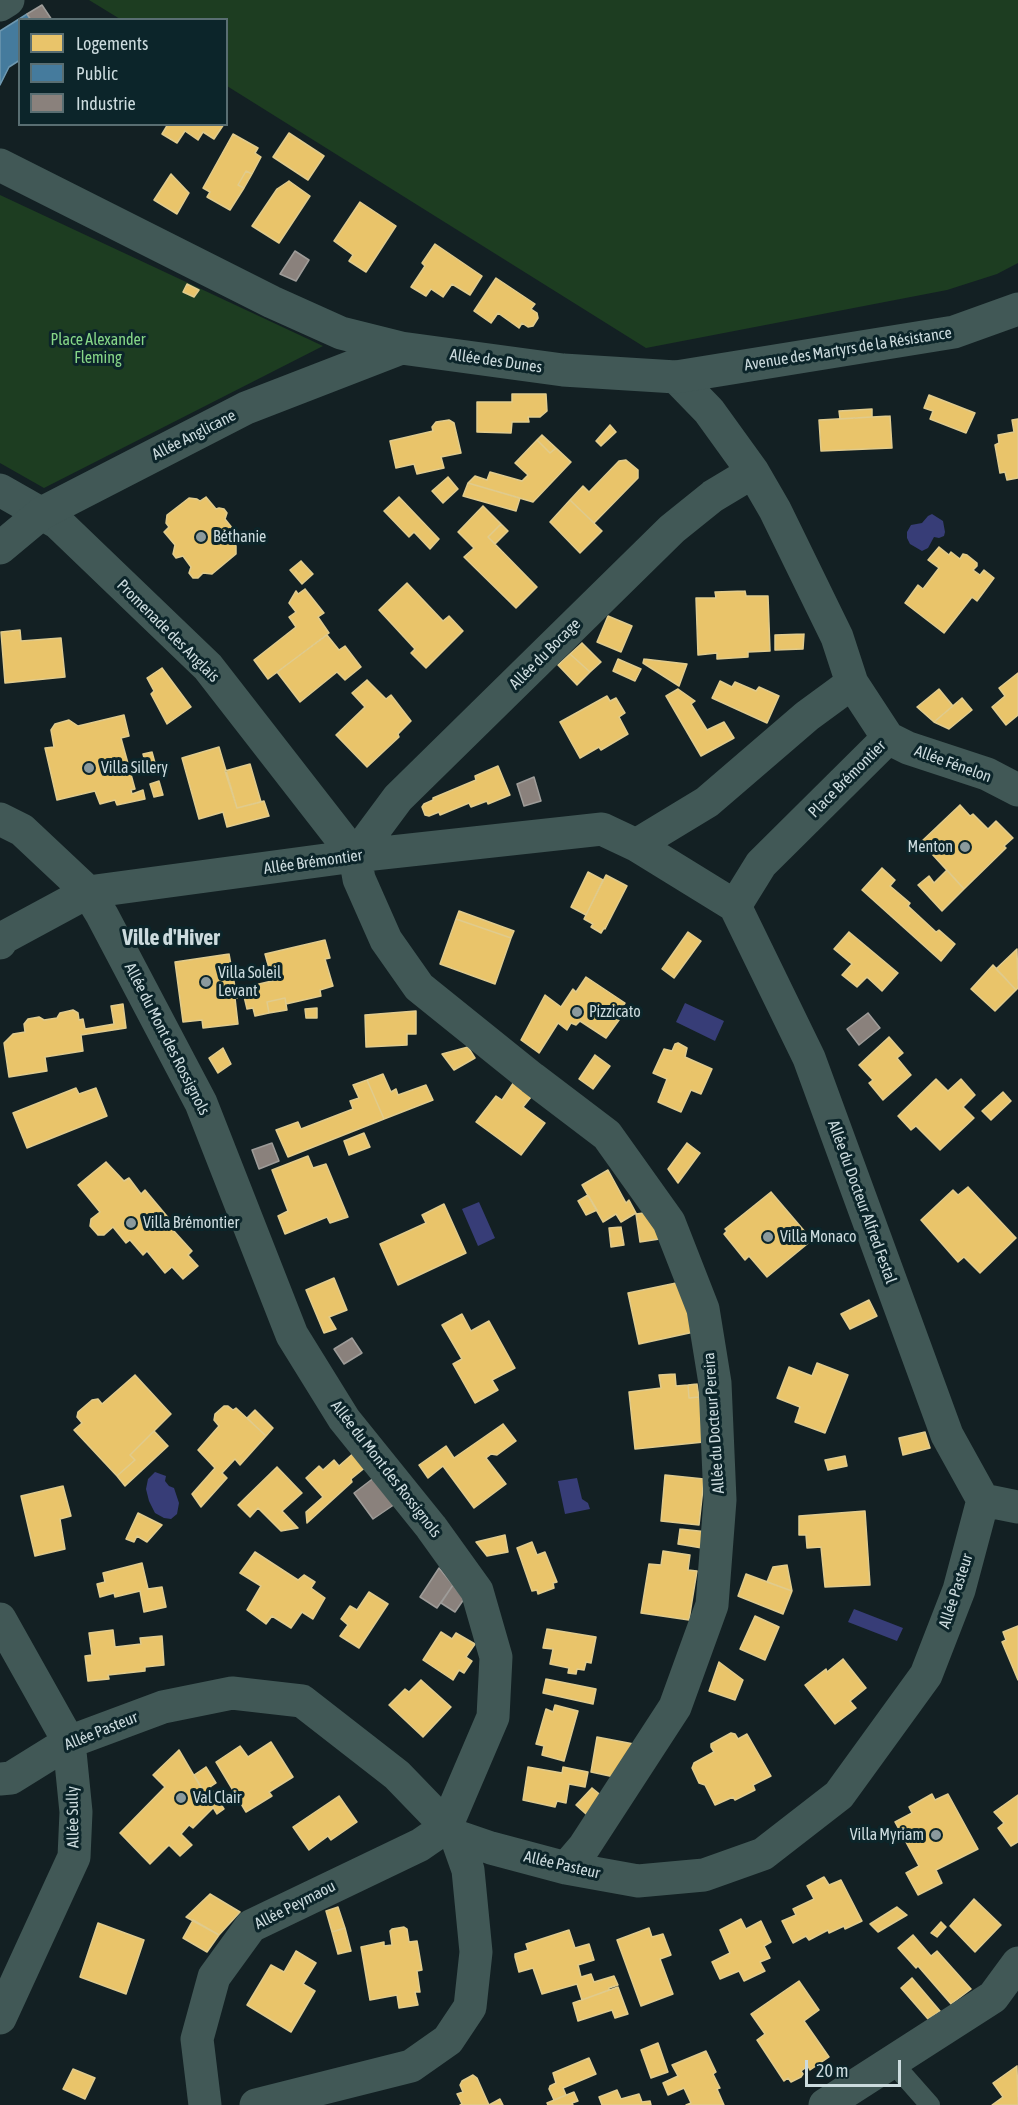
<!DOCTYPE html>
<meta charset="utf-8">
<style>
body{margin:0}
#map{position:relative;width:1018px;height:2105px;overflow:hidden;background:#132023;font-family:"Asap Condensed",sans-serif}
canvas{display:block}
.legend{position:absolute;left:18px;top:18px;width:210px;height:108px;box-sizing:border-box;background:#0c252a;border:2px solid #596e72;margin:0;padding:8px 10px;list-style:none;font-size:18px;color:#ccdbde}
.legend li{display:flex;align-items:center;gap:12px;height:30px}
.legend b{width:30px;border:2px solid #596e72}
.scale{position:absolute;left:805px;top:2060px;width:96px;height:27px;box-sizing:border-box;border:3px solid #ccdbde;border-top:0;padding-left:8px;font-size:18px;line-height:21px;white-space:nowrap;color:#ccdbde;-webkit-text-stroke:4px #0c252a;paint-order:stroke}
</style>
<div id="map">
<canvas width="1018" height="2105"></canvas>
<ul class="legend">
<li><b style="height:16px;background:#e9c46a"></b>Logements</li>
<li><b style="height:16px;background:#457b9d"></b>Public</li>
<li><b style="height:16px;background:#8a817c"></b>Industrie</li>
</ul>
<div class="scale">20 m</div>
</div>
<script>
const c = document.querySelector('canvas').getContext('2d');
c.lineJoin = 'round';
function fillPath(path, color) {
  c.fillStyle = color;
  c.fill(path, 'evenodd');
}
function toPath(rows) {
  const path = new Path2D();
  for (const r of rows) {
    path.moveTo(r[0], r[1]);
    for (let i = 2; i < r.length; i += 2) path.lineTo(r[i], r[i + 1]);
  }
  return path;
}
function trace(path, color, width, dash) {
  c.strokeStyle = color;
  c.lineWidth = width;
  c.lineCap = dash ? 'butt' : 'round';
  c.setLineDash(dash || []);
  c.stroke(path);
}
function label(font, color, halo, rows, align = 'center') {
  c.font = font + ' "Asap Condensed",sans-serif';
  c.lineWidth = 6;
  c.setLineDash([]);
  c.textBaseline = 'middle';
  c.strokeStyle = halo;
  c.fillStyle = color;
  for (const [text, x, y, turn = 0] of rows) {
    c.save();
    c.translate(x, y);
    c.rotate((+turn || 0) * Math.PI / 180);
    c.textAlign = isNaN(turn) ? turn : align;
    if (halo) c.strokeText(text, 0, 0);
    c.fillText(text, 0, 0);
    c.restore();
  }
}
fillPath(toPath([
 [89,0,1018,0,1018,263,997,274,947,290,646,348,227,86,226,20,120,19],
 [0,195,323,346,44,488,0,463]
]), '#1d3d21');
fillPath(toPath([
 [932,514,943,521,945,532,944,536,939,538,934,537,928,548,922,551,910,544,907,538,907,532,911,525,922,523,928,516],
 [685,1003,724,1021,715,1041,676,1022],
 [479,1202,495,1238,478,1246,462,1209],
 [155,1472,166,1476,165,1481,169,1486,174,1488,179,1503,177,1514,171,1519,164,1518,155,1513,149,1501,146,1489,148,1479],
 [577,1478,582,1499,588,1503,590,1509,565,1514,558,1481],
 [854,1609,903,1628,897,1641,848,1622]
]), '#373d77');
const homes = toPath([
 [168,124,224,124,214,139,203,132,198,140,185,131,177,143,162,134,168,124],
 [289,133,324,156,308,180,273,157,289,133],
 [233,134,258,148,255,153,261,157,252,174,246,171,238,185,244,188,230,210,207,197,210,192,203,188,233,134],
 [246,171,252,174,244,188,238,185,246,171],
 [171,174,189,193,177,214,154,200,171,174],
 [289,181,310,196,279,243,252,226,277,189,289,181],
 [360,202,396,226,366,272,349,261,353,255,334,241,360,202],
 [435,244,482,276,470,295,452,284,443,297,431,289,426,296,411,287,425,266,422,263,435,244],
 [496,278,535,304,531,309,537,313,538,318,533,326,528,327,522,323,519,328,498,313,491,323,474,311,496,278],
 [187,284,199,290,194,297,183,292,187,284],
 [512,394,546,394,547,411,540,417,528,417,529,422,512,422,511,433,477,432,477,402,512,402,512,394],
 [929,395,975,413,966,433,930,419,933,411,924,408,929,395],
 [872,409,872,417,840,419,839,411,872,409],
 [890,416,892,448,821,451,819,420,890,416],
 [1018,419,1018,478,1007,480,1005,472,1000,473,995,445,999,443,998,435,1014,432,1012,420,1018,419],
 [449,420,454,423,461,453,441,457,444,468,417,474,414,464,396,468,390,441,433,431,432,427,436,422,449,420],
 [610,425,616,432,601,446,596,441,610,425],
 [542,435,556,448,550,453,537,440,542,435],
 [537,440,550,453,556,448,571,462,533,502,468,483,475,476,487,480,490,472,522,481,528,475,515,463,537,440],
 [626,460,638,470,638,478,594,523,570,500,583,486,589,492,619,461,626,460],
 [448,477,458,489,443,503,432,491,448,477],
 [468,483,520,498,516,511,463,496,468,483],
 [206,497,216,509,219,508,224,509,227,513,225,519,237,534,231,539,236,546,236,554,212,574,203,573,198,578,193,578,189,573,191,567,183,556,176,558,173,554,175,545,164,532,169,527,166,523,167,515,189,498,197,499,200,501,206,497],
 [399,497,439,539,430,549,414,532,409,537,384,511,399,497],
 [570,500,602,531,580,553,550,522,570,500],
 [483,506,501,524,488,537,537,587,516,608,464,557,474,548,458,532,483,506],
 [501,524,508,531,495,544,488,537,501,524],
 [939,547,949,555,951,552,960,559,963,554,967,555,977,563,977,566,973,570,980,575,984,570,994,578,977,601,972,597,944,633,905,603,918,585,923,589,939,568,928,560,939,547],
 [301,561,313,574,302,584,290,570,301,561],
 [407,583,443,621,449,616,463,631,426,668,411,653,415,649,379,610,407,583],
 [305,589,324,613,318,617,329,633,268,679,254,660,296,627,289,617,296,612,289,603,296,591,298,594,305,589],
 [745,591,746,596,768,596,770,651,748,652,748,657,717,659,717,653,698,655,696,598,716,598,715,592,745,591],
 [608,616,632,626,621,652,597,642,608,616],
 [20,630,21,641,61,638,65,677,5,683,1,632,20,630],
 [804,634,803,649,775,650,775,635,804,634],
 [327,635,339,650,345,646,361,667,345,680,337,672,300,702,277,672,327,635],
 [582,643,601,662,590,672,570,654,582,643],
 [570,654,590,672,577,685,558,665,570,654],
 [618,659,641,669,635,681,613,671,618,659],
 [644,659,687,664,679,686,643,663,644,659],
 [162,668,191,707,167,724,151,694,154,691,147,678,162,668],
 [1018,673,1018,715,1006,725,992,707,1005,696,999,688,1018,673],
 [367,680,386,699,391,695,411,721,398,734,399,737,367,767,336,735,365,707,352,693,367,680],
 [720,681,732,687,735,682,756,691,759,687,779,696,767,723,712,698,720,681],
 [678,689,695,701,691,704,707,730,724,722,734,738,701,756,666,696,678,689],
 [939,689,953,706,934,722,917,707,939,689],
 [607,696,610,701,616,698,625,713,619,717,628,734,601,750,599,747,580,758,560,722,607,696],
 [962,698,972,710,949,729,934,722,962,698],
 [124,715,129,736,121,738,135,789,131,790,132,794,143,790,145,799,117,805,115,800,100,804,95,791,57,800,45,748,54,747,51,730,55,724,69,720,78,726,124,715],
 [219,747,237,808,264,801,269,816,227,827,223,812,199,819,182,758,219,747],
 [152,752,155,763,146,765,143,754,152,752],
 [250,764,261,802,237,808,225,771,250,764],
 [498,766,510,795,488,804,487,801,471,807,469,803,440,815,439,812,429,816,425,815,422,807,424,804,433,800,433,798,476,780,475,776,498,766],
 [159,781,163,795,154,797,150,784,159,781],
 [960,805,970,816,973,814,988,829,996,821,1013,838,1004,846,1006,848,964,889,921,842,960,805],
 [882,868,895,880,890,886,910,903,908,906,936,932,939,930,955,944,941,961,862,890,882,868],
 [947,870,964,889,942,911,918,885,929,876,934,883,947,870],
 [588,872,603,880,586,915,571,907,588,872],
 [606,875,627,886,605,929,604,928,601,933,591,927,593,924,584,919,606,875],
 [459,911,514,931,511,938,456,919,459,911],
 [456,919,511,938,495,984,440,964,456,919],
 [688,932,701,941,674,978,662,969,688,932],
 [849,932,898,973,882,991,867,977,857,987,842,975,852,964,834,949,849,932],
 [325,940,330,958,325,959,333,986,320,990,321,996,286,1004,285,998,267,1002,269,1013,255,1016,253,1008,247,1009,242,988,276,980,274,971,270,972,265,954,325,940],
 [1017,949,1018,988,1016,990,996,969,1017,949],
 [229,954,237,998,235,998,238,1024,203,1028,202,1020,183,1022,175,962,229,954],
 [993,965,1016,990,995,1011,971,989,993,965],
 [586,977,625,1003,615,1018,619,1020,606,1038,580,1021,576,1025,571,1023,567,1030,558,1023,539,1053,521,1040,545,995,561,1007,573,989,576,992,586,977],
 [285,998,287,1010,269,1013,267,1002,285,998],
 [123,1004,126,1028,81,1035,83,1051,45,1057,47,1071,9,1077,4,1043,13,1034,25,1032,24,1024,28,1019,39,1017,44,1020,57,1018,60,1013,73,1010,78,1013,79,1020,83,1019,85,1029,114,1024,111,1006,123,1004],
 [317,1008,317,1018,306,1018,305,1009,317,1008],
 [416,1011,416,1034,407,1034,407,1045,366,1047,365,1015,416,1011],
 [889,1037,903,1053,897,1058,911,1075,883,1100,869,1083,873,1080,859,1065,889,1037],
 [678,1043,687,1048,685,1057,712,1069,701,1094,691,1090,681,1112,658,1102,667,1079,653,1073,664,1049,672,1051,675,1044,678,1043],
 [468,1047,475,1058,454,1070,442,1054,468,1047],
 [223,1048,231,1064,218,1073,209,1058,223,1048],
 [595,1055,610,1066,593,1089,579,1079,595,1055],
 [383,1074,391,1092,396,1089,398,1095,426,1085,433,1100,384,1119,367,1080,383,1074],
 [516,1079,535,1092,523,1107,545,1123,521,1155,476,1122,496,1096,502,1100,516,1079],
 [936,1079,948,1091,961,1079,975,1095,963,1107,974,1118,940,1150,916,1126,911,1130,898,1116,936,1079],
 [367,1080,384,1119,288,1157,276,1130,298,1122,301,1129,353,1109,350,1101,359,1098,353,1085,367,1080],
 [76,1088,79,1094,96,1088,107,1116,27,1148,13,1113,76,1088],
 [1003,1092,1011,1101,991,1120,982,1111,1003,1092],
 [364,1133,370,1147,349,1155,344,1141,364,1133],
 [687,1143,700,1153,678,1183,668,1169,687,1143],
 [308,1156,313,1168,326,1164,348,1217,330,1223,327,1217,285,1234,278,1216,288,1211,272,1170,308,1156],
 [106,1162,124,1181,129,1178,141,1194,145,1190,176,1227,173,1230,192,1251,188,1255,198,1266,183,1279,172,1267,165,1273,147,1251,143,1255,130,1240,126,1243,113,1227,104,1235,98,1235,90,1226,91,1219,100,1212,78,1185,106,1162],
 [608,1170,626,1203,629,1200,636,1213,621,1222,616,1214,603,1222,582,1185,608,1170],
 [968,1187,1016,1238,980,1273,964,1257,958,1262,921,1220,953,1190,958,1195,968,1187],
 [771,1192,812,1240,767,1277,749,1256,745,1260,724,1234,727,1231,725,1229,771,1192],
 [588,1195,597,1210,586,1215,578,1201,588,1195],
 [444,1204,466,1253,398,1285,380,1244,426,1223,422,1215,444,1204],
 [651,1212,666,1238,640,1242,636,1214,651,1212],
 [621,1227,624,1245,611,1247,609,1228,621,1227],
 [334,1278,347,1310,329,1317,336,1329,324,1333,306,1290,334,1278],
 [681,1282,694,1332,639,1344,628,1293,681,1282],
 [869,1300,877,1316,850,1329,841,1314,869,1300],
 [462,1314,471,1331,489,1321,515,1368,492,1380,498,1390,475,1403,453,1364,462,1359,442,1325,462,1314],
 [817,1363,848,1375,825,1433,795,1422,800,1407,777,1398,789,1367,812,1376,817,1363],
 [675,1374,676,1386,688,1385,689,1398,699,1397,704,1442,635,1449,629,1392,661,1388,659,1375,675,1374],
 [135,1375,171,1414,130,1455,135,1460,117,1476,74,1430,82,1423,77,1417,78,1412,92,1400,98,1399,102,1404,135,1375],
 [697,1384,699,1397,689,1398,688,1385,697,1384],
 [224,1406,228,1406,233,1410,236,1408,266,1436,240,1465,235,1459,222,1473,227,1478,201,1507,192,1494,215,1468,198,1450,219,1426,214,1420,215,1414,224,1406],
 [255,1410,273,1428,266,1436,247,1418,255,1410],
 [503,1424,516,1441,497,1455,491,1454,486,1458,506,1484,474,1508,443,1466,428,1478,419,1465,446,1446,454,1458,503,1424],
 [154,1431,168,1446,125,1486,117,1476,135,1460,130,1455,154,1431],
 [925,1432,930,1448,903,1455,899,1438,925,1432],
 [356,1451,367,1466,351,1479,352,1482,307,1523,306,1512,323,1497,306,1478,319,1466,323,1470,334,1460,339,1466,356,1451],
 [845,1456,847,1466,828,1470,825,1460,845,1456],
 [277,1467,302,1493,282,1511,298,1528,281,1531,258,1508,250,1517,238,1505,277,1467],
 [665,1475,704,1479,699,1525,661,1521,665,1475],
 [63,1486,71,1516,60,1519,65,1549,35,1556,21,1496,63,1486],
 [865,1511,870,1585,825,1587,821,1547,807,1548,806,1535,799,1535,799,1516,865,1511],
 [138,1513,162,1525,147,1542,137,1536,134,1542,126,1539,138,1513],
 [680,1529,708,1532,708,1549,678,1544,680,1529],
 [505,1535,508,1552,487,1556,476,1542,505,1535],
 [532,1542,537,1555,545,1552,557,1582,553,1583,554,1588,538,1594,537,1590,532,1591,517,1548,532,1542],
 [663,1551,690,1555,688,1570,697,1571,689,1620,641,1613,649,1564,661,1565,663,1551],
 [255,1552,298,1580,304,1575,315,1582,311,1588,325,1598,313,1619,302,1612,291,1628,272,1616,266,1624,247,1610,261,1586,240,1573,255,1552],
 [142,1563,148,1589,162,1587,166,1607,144,1612,140,1591,115,1597,114,1593,100,1597,97,1584,105,1582,103,1573,142,1563],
 [787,1565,792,1591,767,1582,773,1567,787,1565],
 [746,1574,792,1591,783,1614,738,1596,746,1574],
 [369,1592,388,1604,359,1648,340,1636,348,1625,341,1619,350,1606,357,1610,369,1592],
 [755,1616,779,1627,765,1660,740,1649,755,1616],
 [1018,1626,1018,1680,1002,1642,1006,1640,1003,1632,1018,1626],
 [547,1629,596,1637,591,1663,586,1662,584,1670,577,1669,576,1674,568,1673,569,1668,550,1664,553,1649,543,1648,547,1629],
 [113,1630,115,1647,141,1644,140,1638,162,1636,164,1665,145,1667,145,1671,108,1675,109,1679,88,1681,85,1656,92,1655,89,1633,113,1630],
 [441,1632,452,1639,456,1633,475,1644,466,1657,472,1661,464,1673,459,1670,453,1680,423,1660,441,1632],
 [843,1659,866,1688,850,1701,856,1708,835,1724,805,1685,826,1669,827,1672,843,1659],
 [719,1662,743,1680,735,1700,709,1691,719,1662],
 [546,1679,596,1689,593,1704,543,1693,546,1679],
 [421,1680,451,1707,423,1737,389,1705,405,1689,409,1692,421,1680],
 [555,1705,578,1711,564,1761,542,1755,544,1746,536,1744,546,1709,553,1712,555,1705],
 [731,1733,735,1734,738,1739,747,1734,771,1776,753,1785,755,1790,735,1800,733,1797,715,1805,705,1785,699,1783,692,1768,694,1763,714,1752,711,1747,711,1744,731,1733],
 [597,1737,639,1745,619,1778,591,1772,597,1737],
 [271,1742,293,1777,269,1792,272,1796,246,1812,216,1762,240,1746,248,1757,271,1742],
 [179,1750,213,1808,193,1828,189,1825,181,1834,192,1845,180,1856,169,1845,150,1864,120,1833,165,1787,153,1775,179,1750],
 [206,1767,216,1783,210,1787,224,1809,217,1814,194,1775,206,1767],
 [528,1767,562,1773,563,1767,588,1772,585,1787,569,1784,566,1803,557,1801,555,1807,523,1800,528,1767],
 [592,1788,603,1797,586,1814,576,1805,592,1788],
 [932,1794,935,1800,948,1794,978,1849,936,1870,942,1883,918,1895,906,1873,919,1866,895,1822,912,1813,909,1807,932,1794],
 [1018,1795,1018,1842,1011,1846,998,1828,1004,1823,994,1812,1018,1795],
 [339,1796,357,1822,331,1840,328,1836,309,1850,293,1827,339,1796],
 [824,1877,829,1885,841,1880,862,1921,845,1929,844,1926,829,1933,828,1930,809,1940,806,1936,793,1943,782,1921,796,1915,793,1909,814,1899,807,1886,824,1877],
 [210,1894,240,1912,219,1935,186,1917,210,1894],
 [974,1899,1001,1925,975,1952,950,1926,974,1899],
 [338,1907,345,1928,332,1932,326,1911,338,1907],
 [897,1907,907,1915,878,1932,870,1924,897,1907],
 [741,1919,746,1929,761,1921,771,1942,764,1946,770,1958,760,1962,765,1971,744,1981,739,1971,720,1979,712,1962,730,1953,720,1930,741,1919],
 [193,1920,219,1935,207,1952,183,1938,193,1920],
 [941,1922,946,1927,937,1937,931,1933,941,1922],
 [98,1923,144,1940,126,1994,80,1977,98,1923],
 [404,1927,407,1929,409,1942,417,1941,422,1970,417,1971,420,1992,415,1992,418,2005,399,2008,397,1995,370,2000,361,1947,384,1942,384,1946,392,1945,390,1931,392,1929,404,1927],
 [345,1928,351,1951,338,1954,332,1932,345,1928],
 [649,1928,652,1937,663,1934,671,1955,660,1959,673,1994,641,2006,617,1940,649,1928],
 [569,1930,575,1948,589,1944,594,1960,578,1965,581,1977,591,1974,594,1982,614,1976,618,1985,609,1988,609,1990,582,2000,577,1984,542,1994,533,1968,519,1972,515,1957,515,1954,528,1950,526,1944,569,1930],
 [913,1935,931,1956,937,1951,971,1989,951,2004,918,1966,916,1968,898,1948,913,1935],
 [296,1951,316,1963,303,1984,315,1991,291,2032,247,2005,271,1965,284,1972,296,1951],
 [912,1978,940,2011,928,2019,901,1988,912,1978],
 [799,1981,819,2010,804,2021,829,2057,810,2070,808,2066,801,2071,803,2074,801,2077,791,2082,788,2078,784,2081,757,2040,765,2034,751,2014,799,1981],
 [618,1987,628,2014,615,2018,612,2010,578,2021,573,2003,618,1987],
 [658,2043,668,2072,651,2078,641,2050,658,2043],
 [706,2051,716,2072,713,2074,720,2088,717,2089,724,2105,686,2105,691,2103,684,2088,668,2095,663,2083,678,2076,672,2065,706,2051],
 [589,2058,596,2074,563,2088,566,2095,554,2100,549,2089,550,2086,556,2083,553,2073,589,2058],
 [1017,2066,1018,2105,992,2105,1003,2097,993,2083,1017,2066],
 [73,2069,95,2078,85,2099,63,2089,73,2069],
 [473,2075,477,2078,489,2105,500,2099,503,2105,460,2105,462,2104,457,2094,463,2092,460,2085,462,2081,473,2075],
 [617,2090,621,2099,639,2094,642,2102,650,2101,651,2105,602,2105,599,2097,617,2090],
 [574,2092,578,2101,572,2103,573,2105,548,2105,547,2103,574,2092]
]);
fillPath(homes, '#e9c46a');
trace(homes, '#e0cb8d', 1.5);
const public = toPath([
 [27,14,31,20,20,20,20,60,9,67,0,85,0,31,27,14]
]);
fillPath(public, '#457b9d');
trace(public, '#6e98b0', 1.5);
const industry = toPath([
 [42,5,52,20,31,20,27,14,42,5],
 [295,251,309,260,296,281,280,274,295,251],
 [534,777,541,801,524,806,517,784,534,777],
 [868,1013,880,1028,859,1045,847,1029,868,1013],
 [272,1143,279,1161,259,1169,252,1150,272,1143],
 [352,1338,362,1353,344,1364,334,1349,352,1338],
 [375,1477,395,1504,373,1519,354,1493,375,1477],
 [439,1568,453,1585,437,1608,420,1597,439,1568],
 [453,1585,464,1599,455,1612,441,1603,453,1585]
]);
fillPath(industry, '#8a817c');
trace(industry, '#9e9c99', 1.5);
trace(toPath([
 [892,2062,930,2105]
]), '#415856', 20);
trace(toPath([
 [0,5,8,0],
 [676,377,709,411,753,472,775,510,837,637,852,683,888,738,908,748,987,774,1018,790],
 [0,490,58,523,208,667,355,856,359,879,386,940,419,987,532,1078,607,1135,669,1222,703,1309,715,1383,720,1500,712,1605,675,1707,584,1847,566,1868],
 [0,819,22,830,88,892,102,915,201,1103,292,1335,344,1419,431,1527,477,1591,496,1657,493,1717,446,1827,420,1845,251,1926,214,1977,197,2039,205,2105],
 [636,845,707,802,807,716,852,683],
 [355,856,398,798,672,529,713,496,753,472],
 [735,906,809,1058,947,1435,983,1500],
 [735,906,761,864,888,738],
 [0,943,3,938,88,892,355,856,602,829,636,845,735,906],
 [983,1500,1018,1507],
 [0,1619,69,1742,76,1812,74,1857,0,2018],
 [0,1779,11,1778,69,1742,163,1707,232,1693,302,1701,397,1775,456,1836,491,1848,566,1868,638,1881,704,1875,763,1854,839,1795,926,1675,959,1590,983,1500],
 [256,2105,411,2066,448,2040,470,2007,476,1952,468,1870,456,1836],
 [825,2105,993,1997,1018,1963]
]), '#415856', 33);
trace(toPath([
 [0,165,272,302,341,333,401,348,563,370,676,377,954,332,1018,309],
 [0,548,42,513,246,408,401,348]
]), '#415856', 33);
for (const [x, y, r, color] of [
 [201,537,6,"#8b9a9d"],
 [89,768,6,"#8b9a9d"],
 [965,847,6,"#8b9a9d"],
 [206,982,6,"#8b9a9d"],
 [577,1012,6,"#8b9a9d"],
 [131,1223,6,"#8b9a9d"],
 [768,1237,6,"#8b9a9d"],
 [181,1798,6,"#8b9a9d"],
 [936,1835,6,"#8b9a9d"]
]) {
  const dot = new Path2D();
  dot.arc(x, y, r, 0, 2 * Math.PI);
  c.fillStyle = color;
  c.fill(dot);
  trace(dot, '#0c252a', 2);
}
label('16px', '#86d687', '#0c252a', [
 ["Place Alexander",98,340],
 ["Fleming",98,358]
]);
label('16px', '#ccdbde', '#0c252a', [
 ["Avenue des Martyrs de la Résistance",848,349,-9],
 ["Allée des Dunes",496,361,8],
 ["Allée Anglicane",194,435,-27],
 ["Promenade des Anglais",168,631,45],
 ["Allée du Bocage",545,654,-45],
 ["Allée Fénelon",953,764,20],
 ["Place Brémontier",847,779,-45],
 ["Allée Brémontier",313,862,-8],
 ["Allée du Mont des Rossignols",167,1039,63],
 ["Allée du Docteur Alfred Festal",862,1202,70],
 ["Allée du Docteur Pereira",714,1423,-94],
 ["Allée du Mont des Rossignols",386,1469,52],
 ["Allée Pasteur",956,1591,-72],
 ["Allée Pasteur",101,1731,-22],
 ["Allée Sully",73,1817,-91],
 ["Allée Pasteur",562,1865,13],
 ["Allée Peymaou",295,1905,-27]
]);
label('16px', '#ccdbde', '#0c252a', [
 ["Béthanie",213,537],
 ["Villa Sillery",101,768],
 ["Menton",953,847,"right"],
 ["Villa Soleil",218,973],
 ["Levant",218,991],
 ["Pizzicato",589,1012],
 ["Villa Brémontier",143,1223],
 ["Villa Monaco",780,1237],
 ["Val Clair",193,1798],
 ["Villa Myriam",924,1835,"right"]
], 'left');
label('bold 22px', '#ccdbde', '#0c252a', [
 ["Ville d'Hiver",171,938]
]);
</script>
